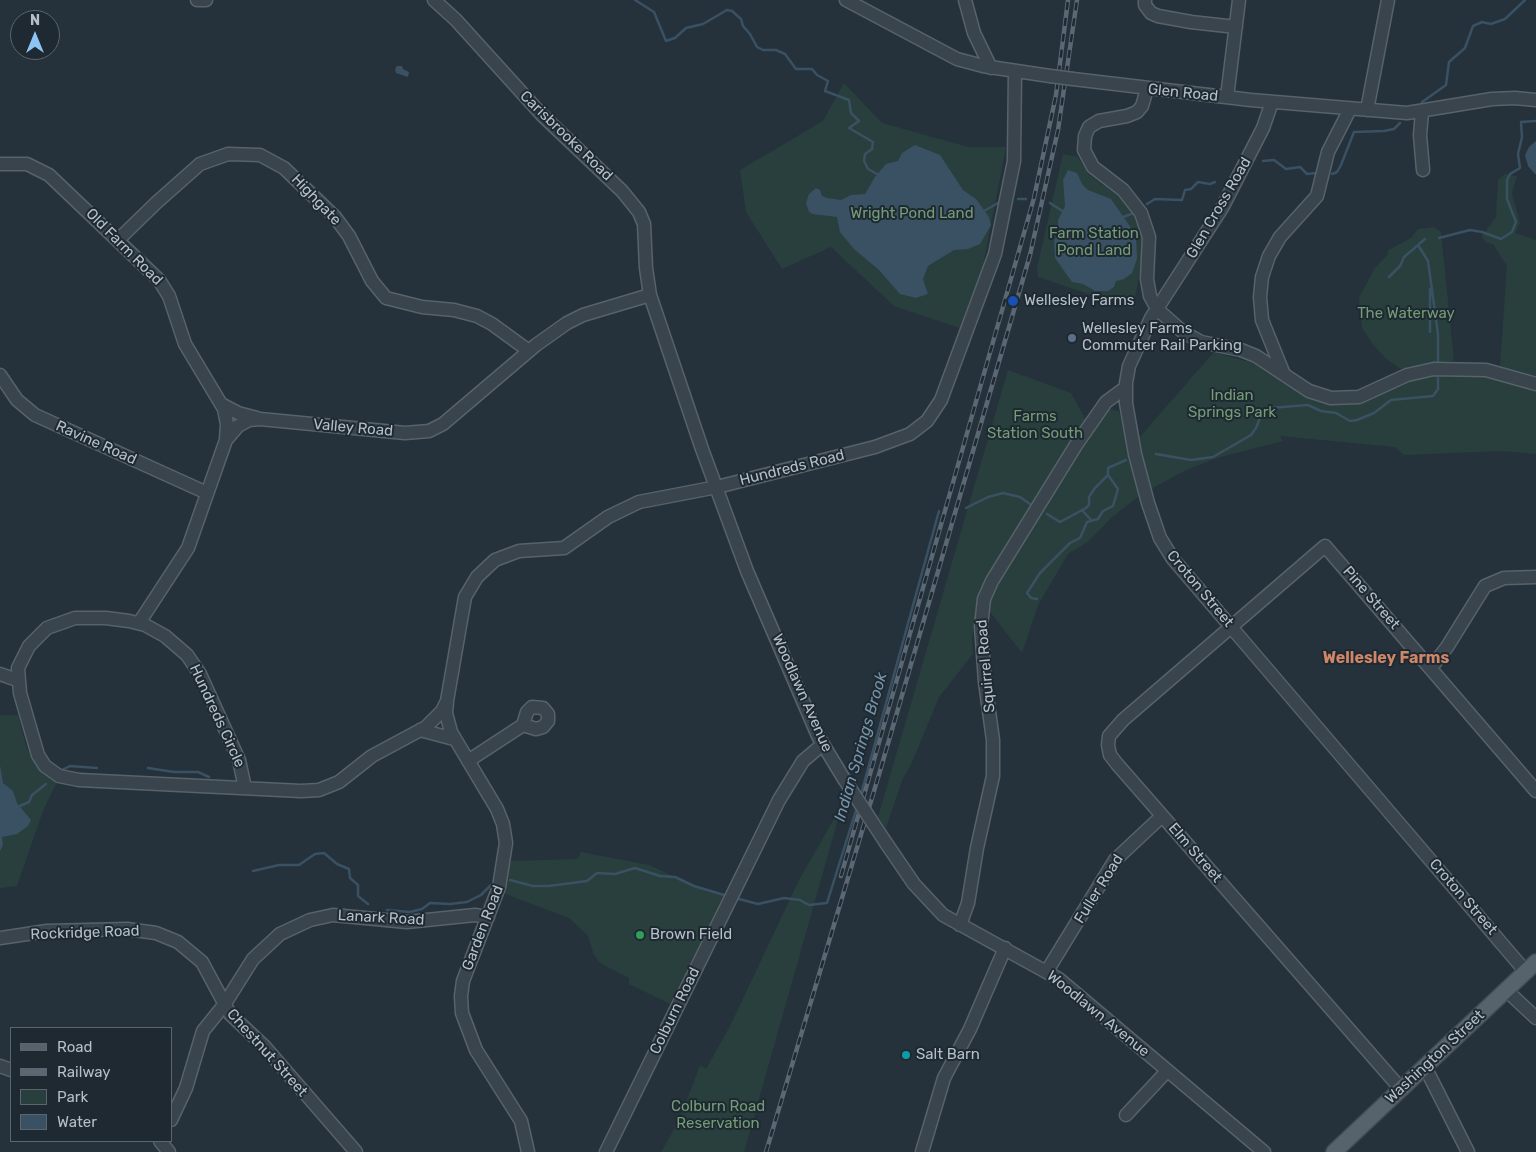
<!DOCTYPE html>
<style>
body{margin:0}
#map{position:relative;width:1536px;height:1152px;overflow:hidden;background:#25323c;font-family:Rubik,sans-serif}
canvas{display:block}
.legend{position:absolute;left:10px;top:1027px;width:162px;height:115px;box-sizing:border-box;background:#1e2931;border:1px solid #5a656d;margin:0;padding:6px 9px;list-style:none;font-size:15px;color:#b4bfc8}
.legend li{display:flex;align-items:center;gap:10px;height:25px}
.legend b{width:25px;border:1px solid #5a656d}
.north{position:absolute;left:10px;top:10px;width:50px;height:50px;box-sizing:border-box;background:#1e2931;border:1px solid #5a656d;border-radius:50%;rotate:0deg;font-size:14px;font-weight:700;line-height:20px;text-align:center;color:#b4bfc8}
.north::after{content:'';display:block;margin:auto;width:18px;height:22px;background:#8ec4f3;clip-path:polygon(50% 0,100% 100%,50% 72%,0 100%)}
</style>
<div id="map">
<canvas width="1536" height="1152"></canvas>
<ul class="legend">
<li><b style="height:6px;background:#57636c"></b>Road</li>
<li><b style="height:6px;background:#5b6873"></b>Railway</li>
<li><b style="height:14px;background:#283f3d"></b>Park</li>
<li><b style="height:14px;background:#395162"></b>Water</li>
</ul>
<div class="north">N</div>
</div>
<script>
const c = document.querySelector('canvas').getContext('2d');
c.lineJoin = 'round';
function fillPath(path, color) {
  c.fillStyle = color;
  c.fill(path, 'evenodd');
}
function toPath(rows) {
  const path = new Path2D();
  for (const r of rows) {
    path.moveTo(r[0], r[1]);
    for (let i = 2; i < r.length; i += 2) path.lineTo(r[i], r[i + 1]);
  }
  return path;
}
function trace(path, color, width, dash) {
  c.strokeStyle = color;
  c.lineWidth = width;
  c.lineCap = dash ? 'butt' : 'round';
  c.setLineDash(dash || []);
  c.stroke(path);
}
function label(font, color, halo, rows, align = 'center') {
  c.font = font + ' Rubik,sans-serif';
  c.lineWidth = 4;
  c.setLineDash([]);
  c.textBaseline = 'middle';
  c.strokeStyle = halo;
  c.fillStyle = color;
  for (const [text, x, y, turn = 0] of rows) {
    c.save();
    c.translate(x, y);
    c.rotate((+turn || 0) * Math.PI / 180);
    c.textAlign = isNaN(turn) ? turn : align;
    if (halo) c.strokeText(text, 0, 0);
    c.fillText(text, 0, 0);
    c.restore();
  }
}
fillPath(toPath([
 [844,83,882,123,968,147,1006,147,983,266,960,328,894,306,831,247,782,269,746,212,740,170,823,121],
 [1063,154,1078,157,1089,175,1120,197,1137,216,1143,238,1143,255,1133,309,1038,277,1037,268],
 [1505,174,1517,176,1512,193,1520,223,1515,233,1536,240,1536,377,1500,367,1507,266,1493,244,1485,242,1482,236,1496,217,1498,180],
 [1434,227,1441,232,1454,361,1423,364,1401,369,1385,358,1372,343,1362,328,1359,298,1374,269,1389,253,1387,251,1411,238,1418,229],
 [1214,352,1252,363,1306,397,1332,405,1364,403,1403,383,1426,376,1480,375,1503,381,1536,392,1536,454,1501,451,1404,455,1395,447,1280,436,1283,441,1217,458,1186,470,1151,489,1139,438],
 [1008,370,1071,393,1087,422,980,599,972,638,973,654,939,697,911,765,903,778,886,828,878,817],
 [1108,409,1119,411,1139,496,1111,518,1088,542,1068,554,1038,605,1022,653,987,608,995,587,1082,444],
 [0,715,18,715,26,746,32,759,44,773,57,782,43,811,17,886,0,888],
 [842,805,744,1152,661,1152,679,1121,700,1065,706,1069,730,1026,799,880],
 [581,852,649,865,694,886,724,895,670,1004,629,984,629,978,600,963,594,955,588,936,569,918,503,893,511,861,577,859]
]), '#283f3d');
fillPath(toPath([
 [397,66,402,66,403,69,409,72,408,77,396,73,395,69],
 [1536,141,1536,174,1535,174,1528,166,1525,155,1529,147],
 [915,145,940,155,963,190,976,199,989,217,991,225,980,244,968,249,954,250,928,266,923,279,928,294,916,298,900,294,879,270,854,249,840,232,837,217,813,214,809,212,806,203,809,194,816,188,820,190,822,196,827,198,841,200,851,195,865,194,875,177,886,164,898,161,902,153],
 [1068,170,1077,173,1082,184,1088,190,1111,199,1136,235,1137,259,1132,273,1124,279,1116,281,1114,287,1108,291,1095,291,1083,284,1072,282,1055,258,1054,241,1058,233,1058,220,1065,206,1063,180],
 [0,765,3,783,13,791,17,803,31,820,28,826,17,834,2,837,3,845,0,851]
]), '#395162');
trace(toPath([
 [635,0,654,12,666,41,675,38,686,28,703,24,727,10,732,11,741,19,743,26,750,34,757,47,763,50,776,50,785,54,796,69,812,69,817,75,828,81,825,91,849,100,851,113,859,121,849,128,873,142,872,149,865,154,864,161,868,169,877,174],
 [1422,102,1446,85,1449,62,1465,48,1473,26,1482,22,1491,24,1505,19,1525,0],
 [1263,161,1274,160,1286,169,1300,167,1307,174,1316,173],
 [1332,174,1337,172,1341,165,1354,132,1384,131,1394,129,1400,123],
 [1018,199,1026,199],
 [1050,203,1064,212],
 [1147,204,1155,199,1182,200,1185,190,1191,189,1198,182,1210,184,1215,182],
 [984,211,998,203],
 [1123,217,1134,213],
 [1439,238,1470,230,1482,232,1501,239,1512,232,1516,222,1507,199,1507,180,1510,174,1520,168,1518,154,1522,137,1521,122,1536,121],
 [1425,239,1418,245,1428,261,1438,334,1438,365],
 [1389,277,1400,266,1404,257,1417,246],
 [1430,332,1430,289],
 [1156,454,1191,460,1213,457,1251,435,1256,428,1262,413,1270,408,1308,405,1321,411,1336,413,1350,421,1357,420,1374,413,1391,400,1433,396,1438,389,1438,378],
 [966,508,988,497,1003,493,1020,497,1030,504],
 [1082,510,1091,520],
 [1047,514,1060,522,1086,508,1089,505,1089,497,1095,488,1108,475,1108,468,1126,460],
 [1037,599,1031,598,1027,593,1040,573,1070,543,1080,538,1087,522,1098,519,1103,511,1113,506,1118,489,1108,475],
 [148,768,174,772,198,772,209,777],
 [60,771,70,766,97,768],
 [861,794,939,511],
 [20,806,29,802,32,795,46,784],
 [253,871,279,865,299,865,315,854,324,853,337,864,349,869,350,878,358,885,358,896,368,904],
 [510,880,533,886,549,886,587,881,597,873,615,874,635,868,660,876,675,877,694,886,724,895],
 [739,899,758,904,784,898,800,900,809,905,827,903,857,807],
 [387,910,410,912,422,909,430,903,450,904,467,902,481,895,491,885]
]), '#395162', 2.5);
const minor = toPath([
 [197,0,206,0],
 [434,0,456,20,542,115,622,191,639,212,644,224,646,268,650,295,702,449,747,571,818,736,844,779],
 [846,0,957,59,983,66,1050,76],
 [965,0,974,33,991,68],
 [1145,0,1145,5,1151,13,1158,16,1191,22,1236,27],
 [1073,79,1251,100,1407,113,1492,99,1515,98,1536,100],
 [1147,89,1142,106,1137,112,1127,116,1099,121,1089,127,1085,136,1084,150,1093,167,1123,190,1141,213,1149,237,1147,279,1150,296,1157,309,1183,332,1201,342,1241,350,1256,356,1309,391,1331,398,1359,397,1407,375,1434,369,1486,370,1536,384],
 [1227,97,1239,0],
 [1272,102,1263,128,1222,208,1151,318,1129,366,1126,383,1126,403,1135,454,1148,503,1160,538,1173,559,1526,972],
 [1367,110,1388,0],
 [1422,112,1420,135,1423,170],
 [0,164,27,164,49,175,159,280,169,296,185,344,224,409,227,424,226,439],
 [118,240,156,203,200,164,228,154,260,155,284,168,335,217,349,236,372,281,386,298,422,307,454,310,477,316,492,324,529,351],
 [1283,372,1262,320,1260,297,1262,277,1269,256,1280,237,1317,196,1328,152,1350,109],
 [0,375,17,400,35,415,207,493],
 [221,404,238,413,257,418],
 [139,623,188,548,226,440,238,426,249,420,260,419,405,433,429,431,443,424,536,345,567,323,583,315,650,295],
 [1431,668,1447,647,1485,586,1504,578,1536,577],
 [0,674,17,680],
 [447,702,446,713,451,732,497,809,503,824,506,843,499,887,463,981,461,996,462,1013,476,1050,521,1121,528,1152],
 [420,730,454,739],
 [468,761,523,725,527,712,532,707,543,708,548,714,548,721,543,727,536,729,523,725],
 [245,788,239,760,200,674,187,655,165,636,145,625,129,621,106,618,75,618,47,628,29,646,18,668,20,693,38,755,45,766,59,776,79,780,301,791,319,790,339,782,372,756,426,727,442,711,447,701,465,597,477,577,495,560,519,551,564,548,608,517,639,502,717,487,875,447,910,434,927,421,941,400,995,254,1014,161,1015,71],
 [886,843,914,884,943,915,1059,979,1264,1152],
 [960,925,968,903,977,848,993,776,993,740,985,682,981,626,984,599,992,581,1076,445,1106,402,1125,388],
 [0,938,47,931,127,929,156,933,178,942,202,962,230,1014,264,1046,356,1152],
 [1047,971,1115,860,1162,816],
 [1506,990,1536,1018],
 [0,1066,11,1070],
 [1425,1067,1468,1152],
 [1401,1089,1117,764,1110,755,1108,745,1109,736,1123,720,1325,546,1536,791],
 [1126,1115,1167,1071],
 [171,1120,186,1088,203,1031,224,1005,253,959,280,934,310,920,333,915,407,922,475,915,488,917],
 [160,1141,169,1152],
 [606,1152,779,800,803,761,823,744],
 [922,1152,944,1078,970,1029,1005,948]
]);
const major = toPath([
 [1334,1152,1536,962]
]);
trace(minor, '#57626a', 15);
trace(major, '#424d55', 18);
trace(minor, '#39444c', 12);
trace(major, '#57636c', 15);
const rail = toPath([
 [841,876,1034,198,1056,95,1068,0],
 [766,1152,880,771,1030,255,1058,130,1077,0]
]);
trace(rail, '#5b6873', 4.5);
trace(rail, '#1e2931', 2.5, [8]);
const minorBridge = toPath([
 [1050,76,1073,79],
 [844,779,886,843]
]);
trace(minorBridge, '#57626a', 15, []);
trace(minorBridge, '#39444c', 12);
for (const [x, y, r, color] of [
 [1013,301,6,"#1a4fb4"],
 [1072,338,5,"#5c6f8a"],
 [640,935,5,"#2e9e5b"],
 [906,1055,5,"#0f9aa8"]
]) {
  const dot = new Path2D();
  dot.arc(x, y, r, 0, 2 * Math.PI);
  c.fillStyle = color;
  c.fill(dot);
  trace(dot, '#1e2931', 2);
}
label('15px', '#b4bfc8', '#1e2931', [
 ["Glen Road",1183,93,6],
 ["Carisbrooke Road",566,136,44],
 ["Highgate",316,200,46],
 ["Glen Cross Road",1219,208,-60],
 ["Old Farm Road",124,247,45],
 ["Valley Road",353,428,5],
 ["Ravine Road",96,443,24],
 ["Hundreds Road",792,468,-14],
 ["Croton Street",1200,589,50],
 ["Pine Street",1371,598,49],
 ["Squirrel Road",986,666,-95],
 ["Woodlawn Avenue",802,693,66],
 ["Hundreds Circle",217,716,65],
 ["Elm Street",1195,853,49],
 ["Fuller Road",1099,889,-58],
 ["Croton Street",1463,897,49],
 ["Lanark Road",381,918,3],
 ["Garden Road",483,928,-69],
 ["Rockridge Road",85,933,-2],
 ["Colburn Road",675,1011,-64],
 ["Woodlawn Avenue",1098,1014,39],
 ["Chestnut Street",267,1053,48],
 ["Washington Street",1435,1057,-43]
]);
label('15px', '#749c77', '#1e2931', [
 ["Wright Pond Land",912,214],
 ["Farm Station",1094,234],
 ["Pond Land",1094,251],
 ["The Waterway",1406,314],
 ["Indian",1232,396],
 ["Springs Park",1232,413],
 ["Farms",1035,417],
 ["Station South",1035,434],
 ["Colburn Road",718,1107],
 ["Reservation",718,1124]
]);
label('15px', '#b4bfc8', '#1e2931', [
 ["Wellesley Farms",1024,301],
 ["Wellesley Farms",1082,329],
 ["Commuter Rail Parking",1082,346],
 ["Brown Field",650,935],
 ["Salt Barn",916,1055]
], 'left');
label('bold 16px', '#cf8668', '#1e2931', [
 ["Wellesley Farms",1386,658]
]);
label('italic 16px', '#7694aa', '#1e2931', [
 ["Indian Springs Brook",861,747,-74]
]);
</script>
